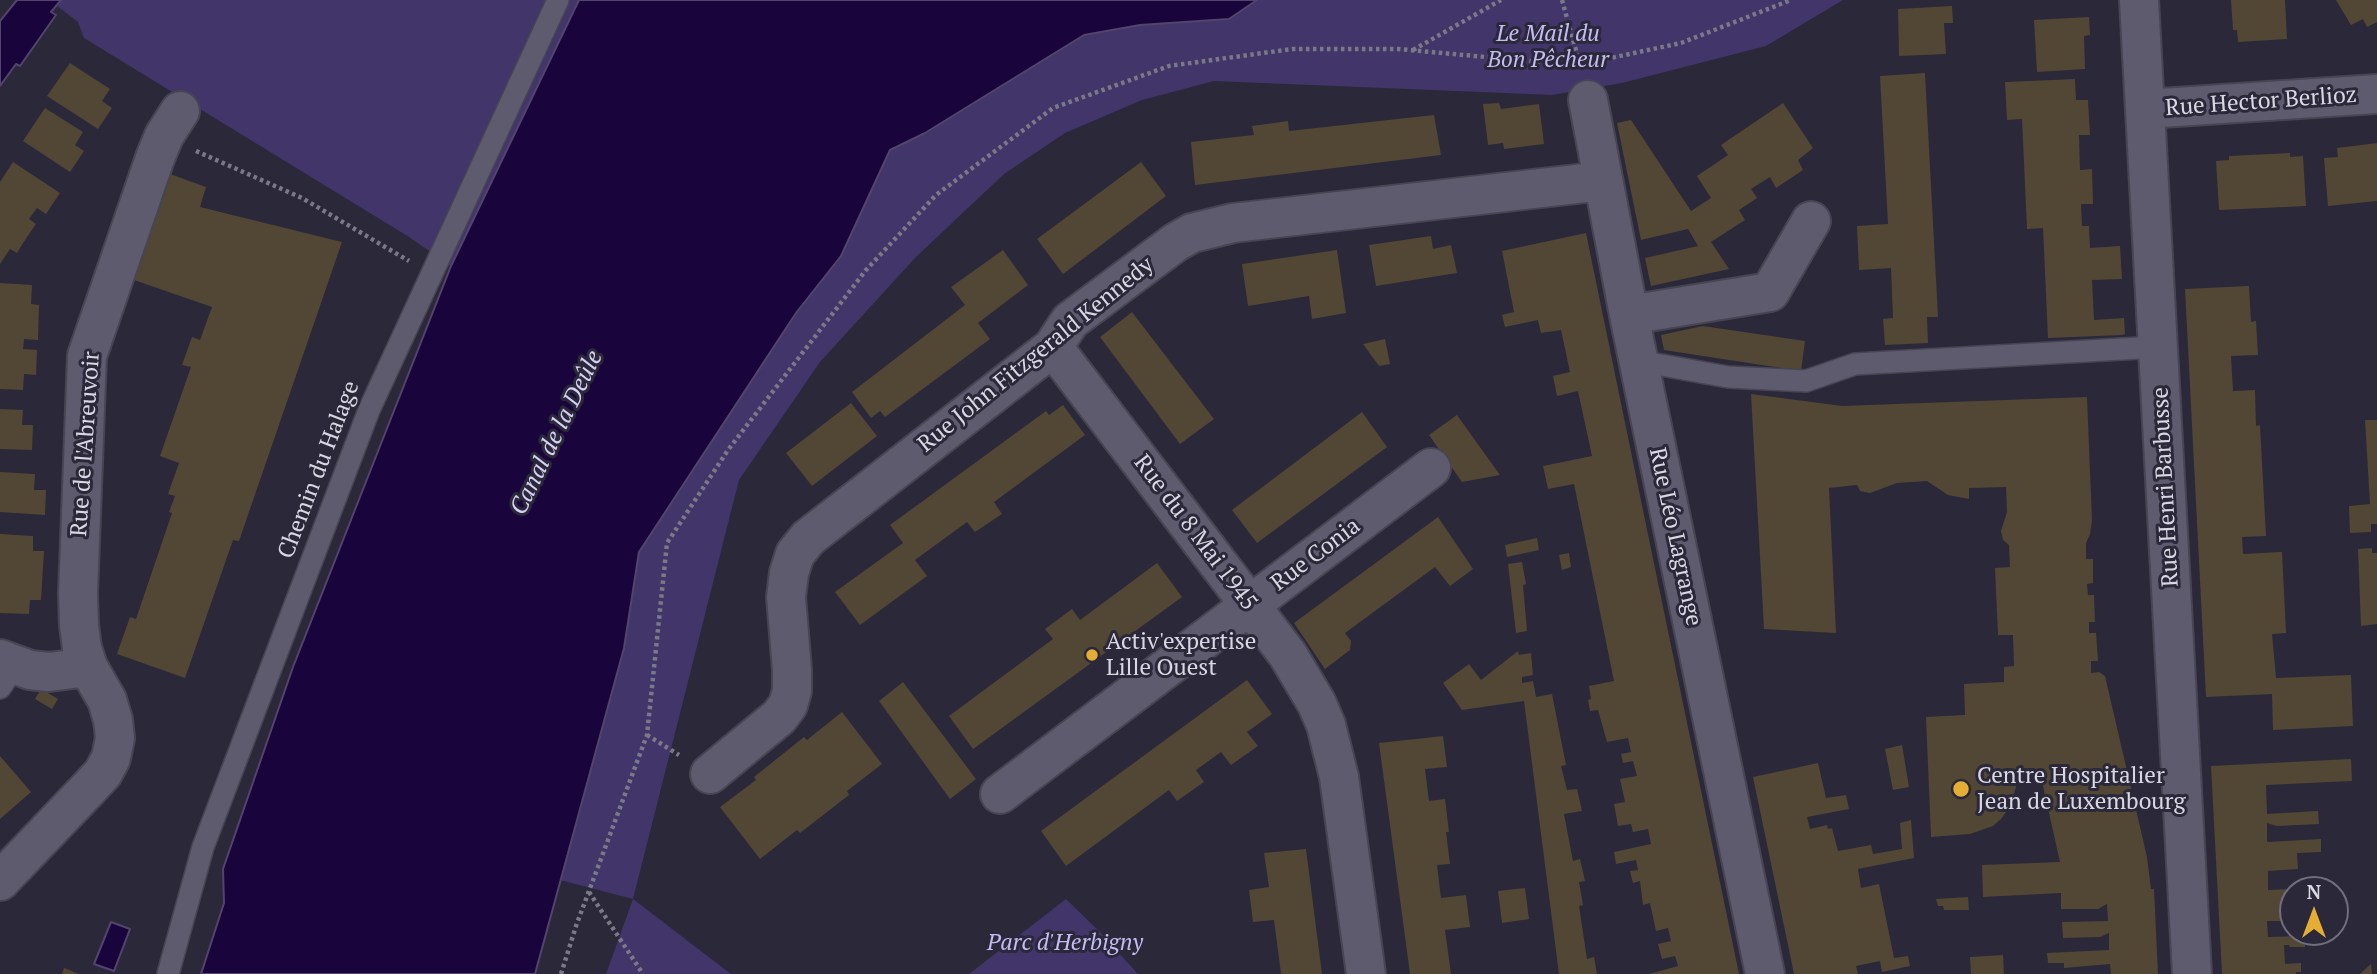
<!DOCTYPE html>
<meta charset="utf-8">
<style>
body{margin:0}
#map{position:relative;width:2377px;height:974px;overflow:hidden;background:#2b283a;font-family:"PT Serif",serif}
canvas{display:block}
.north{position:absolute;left:2279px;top:876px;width:70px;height:70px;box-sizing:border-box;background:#2b283a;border:2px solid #716e7e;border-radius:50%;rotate:0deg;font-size:19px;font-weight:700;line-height:28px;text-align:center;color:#d9d7e3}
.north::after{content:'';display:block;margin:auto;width:24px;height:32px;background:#e4ae35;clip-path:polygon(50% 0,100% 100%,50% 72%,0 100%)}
</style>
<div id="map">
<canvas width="2377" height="974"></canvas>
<div class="north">N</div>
</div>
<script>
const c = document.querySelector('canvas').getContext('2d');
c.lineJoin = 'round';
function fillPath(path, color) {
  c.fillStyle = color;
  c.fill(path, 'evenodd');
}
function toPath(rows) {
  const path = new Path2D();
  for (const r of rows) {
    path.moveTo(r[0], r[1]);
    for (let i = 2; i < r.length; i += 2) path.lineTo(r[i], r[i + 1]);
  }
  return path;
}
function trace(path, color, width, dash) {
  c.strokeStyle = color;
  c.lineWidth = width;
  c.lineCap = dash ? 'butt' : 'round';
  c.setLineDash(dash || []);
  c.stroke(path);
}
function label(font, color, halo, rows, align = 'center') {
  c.font = font + ' "PT Serif",serif';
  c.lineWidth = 6;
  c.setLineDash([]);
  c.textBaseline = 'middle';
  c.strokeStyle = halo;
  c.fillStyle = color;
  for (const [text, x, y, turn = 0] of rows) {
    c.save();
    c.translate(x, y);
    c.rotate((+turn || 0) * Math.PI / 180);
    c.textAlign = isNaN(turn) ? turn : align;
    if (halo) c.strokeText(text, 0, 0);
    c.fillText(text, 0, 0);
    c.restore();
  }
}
fillPath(toPath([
 [61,0,579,0,451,266,409,237,84,38,78,22,57,6],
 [1257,0,1843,0,1766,46,1622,83,1552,95,1214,81,1142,100,1065,133,1004,174,916,257,820,362,739,480,633,899,731,974,606,974,633,899,560,880,624,648,639,552,796,313,841,256,890,149,925,133,1084,35],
 [1066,899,1098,930,1138,974,969,974]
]), '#413569');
const water = toPath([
 [17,0,61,0,51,12,56,15,20,66,16,64,0,86,0,21,17,0],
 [579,0,1257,0,1229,19,1140,25,1084,35,925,133,890,150,841,256,796,313,639,552,624,648,535,974,201,974,224,903,223,869,293,667,451,266,579,0],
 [111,922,130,929,114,971,94,964,111,922]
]);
fillPath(water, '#19053b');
trace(water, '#53446d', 2);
fillPath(toPath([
 [2231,0,2285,0,2287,39,2238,42,2237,30,2233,30],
 [2336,0,2377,0,2377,22,2367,27,2363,19,2351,25],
 [1952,6,1953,23,1944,23,1946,54,1899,56,1898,9],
 [2089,17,2090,35,2084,36,2085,69,2037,72,2034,20],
 [70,63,110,89,102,101,112,108,98,129,47,96],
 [1925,73,1938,317,1927,317,1928,343,1885,345,1883,319,1893,318,1891,268,1859,270,1857,226,1888,224,1880,76],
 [2075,79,2076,100,2088,100,2090,135,2079,135,2080,170,2092,169,2093,204,2081,204,2082,226,2089,226,2090,248,2120,246,2122,279,2092,280,2094,320,2124,318,2125,334,2122,335,2048,338,2043,228,2027,229,2022,119,2007,120,2005,82],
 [1499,103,1501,109,1539,104,1544,144,1504,149,1503,143,1488,145,1483,104],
 [1783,103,1813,148,1798,160,1803,170,1776,188,1770,177,1751,189,1757,198,1739,210,1745,220,1711,242,1729,269,1651,286,1645,258,1698,246,1688,229,1641,240,1617,123,1631,120,1691,211,1711,198,1697,176,1728,155,1721,145],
 [45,108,83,132,75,145,84,151,70,172,23,141],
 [1434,115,1441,155,1195,185,1191,142,1254,135,1252,126,1288,121,1289,131],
 [2377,143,2377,201,2328,206,2324,158,2338,157,2337,148],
 [2290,153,2290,157,2303,156,2306,206,2219,210,2216,161,2229,160,2229,156],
 [13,162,60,193,46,214,37,208,29,219,36,224,23,243,17,253,10,249,0,264,0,182],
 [1141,162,1166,196,1063,274,1037,239],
 [170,174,206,187,200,207,342,242,239,541,233,540,185,678,117,654,130,617,136,619,172,513,169,512,175,496,168,494,179,463,160,456,191,367,182,365,192,337,200,340,212,307,134,280],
 [1586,233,1644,515,1739,974,1649,974,1678,966,1675,956,1662,959,1658,944,1671,941,1668,928,1656,931,1650,903,1643,905,1640,881,1633,883,1630,871,1638,870,1636,860,1616,864,1614,852,1651,844,1648,829,1633,832,1631,824,1618,826,1614,804,1625,802,1620,779,1637,776,1633,761,1623,763,1621,754,1631,752,1628,738,1607,742,1598,710,1590,711,1588,700,1591,699,1589,686,1614,681,1574,484,1548,489,1543,466,1592,456,1578,391,1557,396,1553,376,1570,372,1561,330,1541,333,1538,320,1505,327,1502,315,1514,312,1502,251],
 [1431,236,1433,249,1451,245,1457,273,1376,286,1369,245],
 [1003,250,1028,285,978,323,990,339,885,417,880,411,871,418,852,392,965,305,951,287],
 [1337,250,1346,313,1312,319,1309,296,1248,306,1242,264],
 [0,283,32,285,31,304,39,305,38,340,24,339,23,349,37,350,36,375,24,374,23,390,0,389],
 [2249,286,2251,322,2256,321,2258,355,2231,356,2233,391,2255,390,2256,426,2260,425,2266,536,2242,537,2243,554,2282,552,2286,633,2272,634,2276,678,2351,675,2353,726,2273,730,2272,694,2206,697,2185,289],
 [1132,312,1214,419,1180,444,1100,337],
 [1703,326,1805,341,1801,371,1664,350,1661,335],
 [1385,339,1390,364,1379,366,1363,344],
 [1751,394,1842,406,2087,397,2092,520,2090,534,2086,543,2086,559,2093,559,2093,583,2087,584,2088,595,2094,595,2095,622,2089,622,2089,633,2096,633,2098,661,2091,661,2091,673,2099,672,2105,676,2147,857,2151,889,2154,889,2158,974,2111,974,2110,964,2064,968,2064,963,2048,963,2047,953,2109,950,2109,933,2100,937,2063,938,2062,922,2108,921,2107,904,2098,909,2061,909,2061,893,1983,897,1982,865,2060,862,2040,773,2027,774,2016,769,2017,783,2011,805,2001,819,1993,826,1970,834,1931,837,1926,717,1965,715,1964,684,2004,682,2004,667,2014,666,2013,635,1998,635,1995,568,2010,567,2009,545,2003,540,2001,531,2007,512,2006,487,1969,488,1969,499,1948,495,1927,481,1897,483,1870,493,1860,491,1857,485,1829,488,1836,633,1764,629],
 [851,403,877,436,812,486,786,453],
 [1063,405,1085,435,994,502,1002,514,975,532,967,522,915,560,927,576,860,625,835,592,903,543,890,525,1046,411,1049,415],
 [0,409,23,410,22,425,33,425,32,450,0,449],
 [1362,412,1387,447,1257,543,1232,510],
 [1457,415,1500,475,1462,482,1429,435],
 [2365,420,2377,420,2377,524,2371,524,2371,532,2350,533,2349,506,2370,504],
 [0,472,35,474,34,490,46,490,45,515,0,512],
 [1438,517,1473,569,1450,586,1435,567,1345,633,1351,641,1350,650,1325,669,1294,623],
 [0,534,33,536,33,551,44,551,41,600,30,600,29,614,0,613],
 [1537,538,1539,550,1507,557,1505,545],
 [2372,548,2372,553,2377,553,2377,624,2361,626,2358,549],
 [1569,553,1571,567,1562,570,1559,555],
 [1522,562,1526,584,1523,585,1527,631,1516,633,1508,564],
 [1157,563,1182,597,973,749,949,716,1053,639,1045,629,1072,609,1080,620],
 [1518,651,1519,655,1531,653,1533,675,1522,677,1522,683,1533,681,1536,697,1552,694,1566,765,1561,766,1567,790,1577,789,1582,811,1564,814,1573,861,1580,859,1585,881,1579,882,1583,905,1579,906,1587,959,1594,957,1597,974,1559,974,1524,701,1462,710,1443,683,1469,664,1481,680],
 [1247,680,1272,714,1247,732,1258,746,1231,765,1221,752,1196,770,1204,782,1177,801,1169,790,1066,866,1041,831],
 [903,682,976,779,950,799,879,701],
 [41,689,58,699,52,709,35,699],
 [842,712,882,764,847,791,849,795,800,833,797,830,760,859,720,807,756,780,754,777,804,737,807,740],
 [1443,736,1447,767,1425,769,1429,801,1445,799,1449,832,1446,832,1450,864,1437,865,1441,898,1466,895,1470,927,1445,930,1451,974,1410,974,1379,743],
 [1902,745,1909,787,1893,790,1885,749],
 [0,756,31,792,0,819],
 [2351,759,2352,781,2266,785,2267,814,2318,811,2319,824,2277,826,2267,823,2267,842,2321,839,2321,852,2297,853,2298,869,2268,871,2268,890,2293,889,2293,921,2267,921,2268,937,2305,936,2305,947,2290,947,2289,945,2284,945,2285,964,2301,963,2301,972,2296,972,2296,974,2222,974,2211,766],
 [1818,763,1826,798,1846,795,1849,809,1807,817,1810,829,1827,825,1828,829,1832,828,1838,851,1871,845,1873,854,1902,849,1900,823,1911,820,1914,858,1858,869,1861,888,1879,884,1894,958,1908,956,1910,966,1882,972,1880,961,1856,966,1858,974,1794,974,1753,777],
 [1306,849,1322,974,1281,974,1274,920,1253,922,1249,890,1269,887,1264,853],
 [1525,888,1529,919,1502,923,1498,891],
 [1968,897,1969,910,1944,910,1943,906,1938,906,1936,899],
 [2003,955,2004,974,1971,974,1970,957],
 [2371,964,2372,974,2360,974],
 [64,968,79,974,62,974]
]), '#514734');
const service = toPath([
 [1639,361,1728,377,1806,381,1855,364,2158,347],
 [0,688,15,666],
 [168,974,203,847,369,410,558,0]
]);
const minor = toPath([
 [2139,0,2192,974],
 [1588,100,1629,315,1765,974],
 [2145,109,2377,94],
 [1629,315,1770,292,1811,221],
 [1053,347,1288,655,1317,704,1326,725,1339,777,1366,974],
 [0,659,30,670,49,672,88,667],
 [710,774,779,717,788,705,792,691,792,670,786,597,789,573,795,554,808,538,1053,347,1070,321,1176,242,1192,233,1233,223,1603,181],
 [1000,794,1431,468],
 [0,881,90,787,103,773,111,758,115,738,113,720,107,700,88,667,82,648,79,625,78,594,87,356,155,158,164,136,180,111]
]);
trace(service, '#474453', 24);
trace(minor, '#474453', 42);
trace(toPath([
 [1562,0,1580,65],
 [1413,50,1501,0],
 [1592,62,1681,43,1791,0],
 [196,151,302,198,409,261],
 [647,735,679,755],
 [589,892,643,974],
 [561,974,576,926,647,735,667,543,728,450,866,270,936,195,1053,108,1169,66,1292,49,1398,49,1573,65]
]), '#7b7887', 4.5, [3.5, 3.5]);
trace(service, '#5e5b6f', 21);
trace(minor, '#5e5b6f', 38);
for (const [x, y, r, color] of [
 [1092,655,7,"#e4ae35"],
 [1961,789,9,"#e4ae35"]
]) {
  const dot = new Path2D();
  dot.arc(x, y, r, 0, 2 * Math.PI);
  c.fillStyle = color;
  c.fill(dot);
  trace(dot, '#2b283a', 2.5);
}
label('italic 23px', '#c3bbf1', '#2b283a', [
 ["Le Mail du",1548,34],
 ["Bon Pêcheur",1548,60],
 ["Parc d'Herbigny",1065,943]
]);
label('23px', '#d9d7e3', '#2b283a', [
 ["Rue Hector Berlioz",2261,102,-4],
 ["Rue John Fitzgerald Kennedy",1036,355,-39],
 ["Rue de l'Abreuvoir",86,444,-86],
 ["Chemin du Halage",319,470,-69],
 ["Rue Henri Barbusse",2166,487,-93],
 ["Rue du 8 Mai 1945",1195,533,53],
 ["Rue Léo Lagrange",1675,537,78],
 ["Rue Conia",1316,555,-37]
]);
label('23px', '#d9d7e3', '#2b283a', [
 ["Activ'expertise",1106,642],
 ["Lille Ouest",1106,668],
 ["Centre Hospitalier",1977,776],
 ["Jean de Luxembourg",1977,802]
], 'left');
label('italic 24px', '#d5d0f4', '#2b283a', [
 ["Canal de la Deûle",557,433,-64]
]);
</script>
